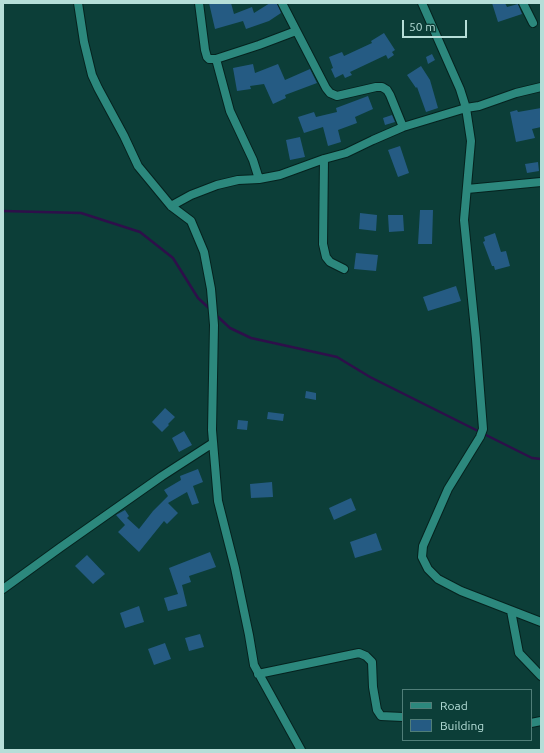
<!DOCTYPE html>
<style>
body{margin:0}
#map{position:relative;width:544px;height:753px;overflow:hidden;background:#0c3e38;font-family:Ubuntu,sans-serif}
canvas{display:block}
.frame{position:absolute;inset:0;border:4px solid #b6ded8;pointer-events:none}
.legend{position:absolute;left:402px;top:689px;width:130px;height:52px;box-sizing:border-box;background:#0c3e38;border:1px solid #507e78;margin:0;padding:5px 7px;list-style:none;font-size:12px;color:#b6ded8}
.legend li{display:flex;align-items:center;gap:8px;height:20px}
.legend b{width:20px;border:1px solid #507e78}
.scale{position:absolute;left:402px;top:20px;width:65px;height:18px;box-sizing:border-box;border:2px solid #b6ded8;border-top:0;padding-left:5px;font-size:12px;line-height:14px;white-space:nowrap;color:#b6ded8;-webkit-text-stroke:3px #0c3e38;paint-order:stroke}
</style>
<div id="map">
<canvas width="544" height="753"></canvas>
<div class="frame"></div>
<ul class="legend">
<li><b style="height:5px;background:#2c887d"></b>Road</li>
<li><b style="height:11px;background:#255b83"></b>Building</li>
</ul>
<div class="scale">50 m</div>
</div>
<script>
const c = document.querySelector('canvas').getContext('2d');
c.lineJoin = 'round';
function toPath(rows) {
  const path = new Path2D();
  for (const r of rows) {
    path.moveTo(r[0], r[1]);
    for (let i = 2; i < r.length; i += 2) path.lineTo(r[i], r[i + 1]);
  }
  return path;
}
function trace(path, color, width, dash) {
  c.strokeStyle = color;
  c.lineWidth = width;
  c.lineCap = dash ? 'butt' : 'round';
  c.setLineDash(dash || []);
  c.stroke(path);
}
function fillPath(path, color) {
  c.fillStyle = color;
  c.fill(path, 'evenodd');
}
trace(toPath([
 [3,211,81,213,140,232,173,258,198,298,211,310],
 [216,315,230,328,251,338,337,357,370,377,532,458,541,459]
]), '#2e0f4a', 2.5);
fillPath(toPath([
 [209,3,231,3,234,14,252,7,254,13,270,3,277,3,281,13,269,21,246,29,243,21,215,29],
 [492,3,505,3,507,7,518,4,522,14,498,22],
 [384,33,395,50,392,52,394,55,388,59,386,55,350,72,352,75,345,78,343,74,335,78,331,69,333,68,329,57,342,52,344,56,372,43,371,41],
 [432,54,435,60,428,64,426,57],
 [253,64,255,73,278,64,285,80,310,69,317,83,285,95,286,98,273,104,264,84,250,86,251,89,237,91,233,68],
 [421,66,430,80,438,108,426,112,417,87,416,88,407,75],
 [368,96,373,109,355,117,357,123,338,130,341,142,328,146,323,127,304,133,298,117,314,112,316,117,337,112,336,108],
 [541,108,541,127,532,129,535,138,516,142,510,112,517,110,518,112],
 [392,115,395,122,385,125,383,118],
 [300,137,305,157,290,160,286,140],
 [400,146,409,173,398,177,388,150],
 [538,162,539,171,527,173,525,164],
 [420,210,433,210,432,244,418,244],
 [360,213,377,215,376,231,359,229],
 [388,215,403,215,404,231,389,232],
 [495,233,501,252,506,251,510,266,495,270,494,266,492,266,483,242,485,241,484,237],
 [356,253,378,255,376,271,354,269],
 [456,286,461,301,428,311,423,297],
 [306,391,316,393,316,400,305,398],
 [165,408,175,417,168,424,169,425,162,432,152,422],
 [268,412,284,414,283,421,267,419],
 [238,420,248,421,247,430,237,429],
 [184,431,192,445,179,452,172,438],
 [198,469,203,482,193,486,199,503,192,505,187,492,168,503,178,513,167,524,164,521,139,552,118,532,125,525,116,515,125,510,129,516,127,518,139,529,153,511,168,496,164,490,181,480,180,476],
 [272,482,273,497,251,498,250,484],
 [351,498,356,510,334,520,329,508],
 [376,533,382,550,355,558,350,542],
 [210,552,216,567,189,576,191,582,182,585,187,606,168,611,164,598,178,594,169,568],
 [87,555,105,574,93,584,75,566],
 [139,606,144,622,125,628,120,613],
 [200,634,204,647,189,651,185,638],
 [165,643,171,659,154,665,148,649]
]), '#255b83');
const minor = toPath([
 [78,3,84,42,92,75,98,88,124,136,138,166,171,206,191,221,204,252,211,289,214,325,212,430,218,501,235,568,249,635,254,665,301,750],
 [199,3,205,50,207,57,209,59,216,59,259,45,296,31],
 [282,3,326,88,330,93,337,96,376,87,382,87,387,90,390,95,403,127],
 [422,3,460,89,466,108,471,141,464,220,476,339,483,429,480,437,448,489,423,546,422,557,428,569,438,579,461,591,541,622],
 [523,3,533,23],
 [216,59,230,111,253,160,259,179],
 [324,159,323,244,326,257,330,262,344,269],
 [467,189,541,182],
 [171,206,191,195,217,185,238,180,259,179,280,175,324,159,346,153,373,140,403,127,466,108,479,106,516,93,541,87],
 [3,589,61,547,162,476,213,443],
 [511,611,519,653,541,676],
 [258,674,359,653,366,656,372,662,373,687,377,710,381,716,403,717],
 [531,723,541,721]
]);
trace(minor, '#05221e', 10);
trace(minor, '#2c887d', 8);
</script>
